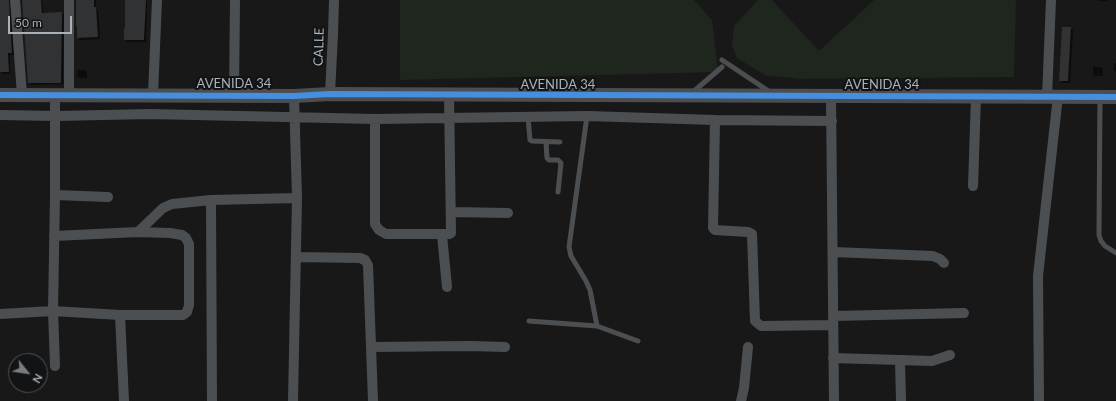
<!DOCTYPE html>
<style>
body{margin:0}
#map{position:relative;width:1116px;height:401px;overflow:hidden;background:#181819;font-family:Lato,sans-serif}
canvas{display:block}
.north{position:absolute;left:8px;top:353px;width:40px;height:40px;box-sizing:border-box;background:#121315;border:1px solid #4f5357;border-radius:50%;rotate:120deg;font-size:11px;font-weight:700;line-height:16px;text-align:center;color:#aab2b9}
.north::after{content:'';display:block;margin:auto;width:14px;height:18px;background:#777c81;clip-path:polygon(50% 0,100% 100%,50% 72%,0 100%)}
.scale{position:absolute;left:8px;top:16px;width:64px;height:18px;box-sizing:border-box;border:2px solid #aab2b9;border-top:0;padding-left:5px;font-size:12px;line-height:14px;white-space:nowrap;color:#aab2b9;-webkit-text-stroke:3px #121315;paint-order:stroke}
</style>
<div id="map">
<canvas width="1116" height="401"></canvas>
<div class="north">N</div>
<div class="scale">50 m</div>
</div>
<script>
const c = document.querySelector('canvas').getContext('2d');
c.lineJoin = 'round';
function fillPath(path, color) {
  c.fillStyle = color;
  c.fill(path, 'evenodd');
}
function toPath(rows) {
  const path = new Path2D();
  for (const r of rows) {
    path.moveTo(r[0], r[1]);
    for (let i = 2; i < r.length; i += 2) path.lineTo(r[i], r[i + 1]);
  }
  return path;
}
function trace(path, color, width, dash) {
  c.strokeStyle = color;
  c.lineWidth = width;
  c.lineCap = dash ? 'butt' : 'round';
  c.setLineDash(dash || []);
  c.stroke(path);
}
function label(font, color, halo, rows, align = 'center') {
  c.font = font + ' Lato,sans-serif';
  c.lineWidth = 4;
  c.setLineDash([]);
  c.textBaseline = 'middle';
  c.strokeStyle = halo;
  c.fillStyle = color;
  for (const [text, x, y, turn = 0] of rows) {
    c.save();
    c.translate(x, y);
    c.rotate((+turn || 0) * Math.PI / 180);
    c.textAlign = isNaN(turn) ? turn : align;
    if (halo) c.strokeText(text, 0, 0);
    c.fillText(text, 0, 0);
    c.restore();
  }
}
fillPath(toPath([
 [400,0,694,0,712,20,718,72,400,80],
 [758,0,772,0,819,51,874,0,1016,0,1014,77,801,79,765,75,737,58,732,46,734,26]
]), '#1f261e');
fillPath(toPath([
 [0,0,12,0,14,55,10,55,10,74,3,74,1,72],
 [23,0,42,0,44,14,62,13,64,15,63,84,31,85,29,82],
 [76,0,96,0,96,8,98,11,100,39,80,40,78,37,78,28,76,26],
 [126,0,147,0,146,42,127,42,125,40,125,29,126,29],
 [1098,0,1107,0,1107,1,1099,1],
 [1071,28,1073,30,1070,83,1063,83,1060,80],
 [1114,63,1116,63,1116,72,1114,70],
 [1093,67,1101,67,1103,69,1103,76,1095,76,1093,74],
 [77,70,85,70,87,72,87,78,80,78,77,76]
]), '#0007');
fillPath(toPath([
 [0,0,9,0,12,53,8,53,9,72,0,72],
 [22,0,41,0,42,13,62,12,61,83,28,83],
 [76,0,94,0,94,7,96,7,98,37,77,38,77,26,76,27],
 [125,0,146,0,144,40,124,40,124,28,125,28],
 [1062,27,1071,27,1068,81,1059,81]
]), '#313233');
trace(toPath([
 [722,60,770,92],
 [693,92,722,67],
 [1100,98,1099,235,1101,241,1105,246,1116,253],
 [587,116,569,247,571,256,586,281,590,290,597,326,638,341],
 [528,117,530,140,532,141,560,142],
 [546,142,547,158,549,160,558,160,561,163,558,192],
 [529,321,597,326]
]), '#4c4f52', 5);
trace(toPath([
 [15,0,22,95],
 [330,94,333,34,334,0],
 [69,95,69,0],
 [153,95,157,0],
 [234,95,235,0],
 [831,97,834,401],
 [1047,97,1051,0],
 [0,115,56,116,150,114,375,119,587,116,715,120,832,121],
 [375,119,375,224,379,230,386,234,449,234,451,233,449,95],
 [715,120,713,228,715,230,748,232,752,234,755,321,761,326,833,325],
 [973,186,976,97],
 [55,195,108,197],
 [211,200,212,401],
 [451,212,508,213],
 [138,232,163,208,172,204,211,200,297,198,294,96],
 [442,235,447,287],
 [54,236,138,232,170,233,182,235,186,238,189,244,189,305,187,312,183,315,120,315,53,311,55,366],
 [833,252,933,256,940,259,944,263],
 [296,257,360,258,365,260,368,265,373,401],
 [0,314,53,311,55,195,55,95],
 [120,315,124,401],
 [833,316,964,313],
 [371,347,470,346,505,347],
 [833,358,932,361,950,355],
 [900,360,901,401],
 [293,401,297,198],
 [741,401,744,388,748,347],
 [1039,401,1038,276,1058,96]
]), '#4c4f52', 10);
trace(toPath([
 [0,95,294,96,330,94,1116,97]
]), '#4b4d50', 14);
trace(toPath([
 [0,95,294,96,330,94,1116,97]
]), '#468fdf', 6);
label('13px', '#aab2b9', '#121315', [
 ["CALLE",319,47,-88],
 ["AVENIDA 34",234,84],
 ["AVENIDA 34",558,85],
 ["AVENIDA 34",882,85]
]);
</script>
